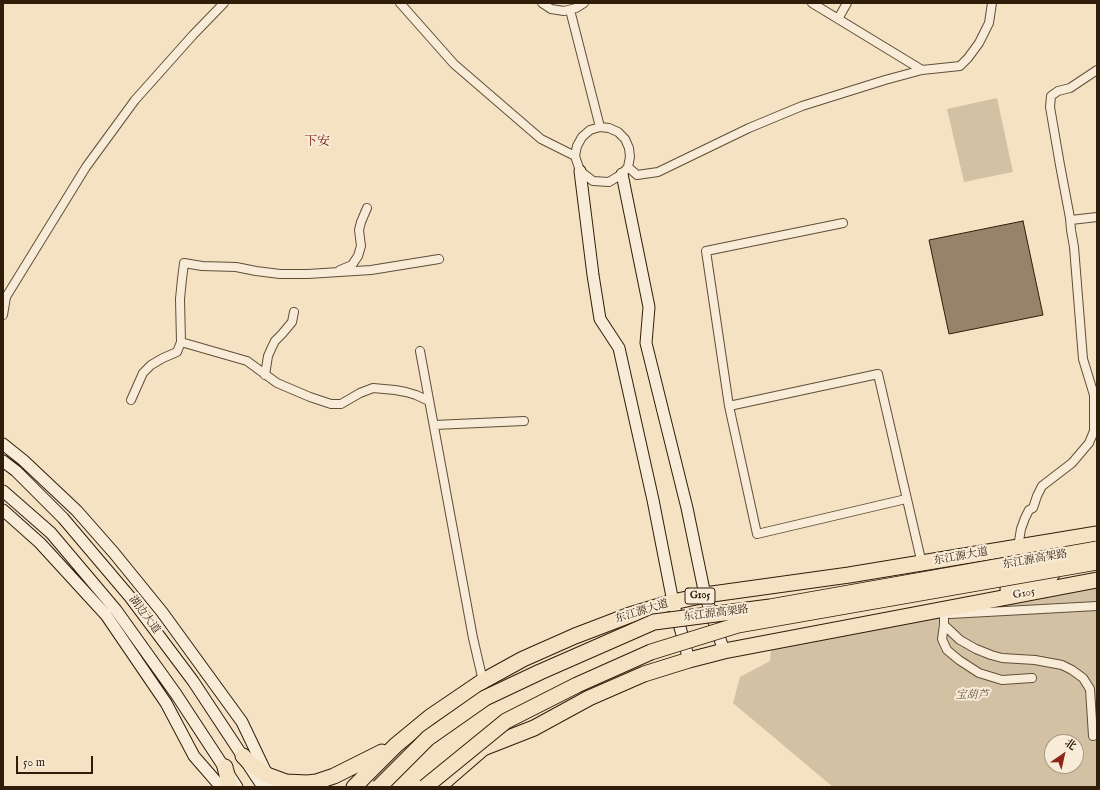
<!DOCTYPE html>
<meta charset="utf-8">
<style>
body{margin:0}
#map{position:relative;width:1100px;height:790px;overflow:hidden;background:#f5e2c3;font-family:"IM FELL English","Noto Serif SC",serif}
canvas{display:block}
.frame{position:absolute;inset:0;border:4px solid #2f1d0a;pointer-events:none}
.north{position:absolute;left:1044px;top:734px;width:40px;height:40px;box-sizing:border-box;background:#f8ecd8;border:1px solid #a89986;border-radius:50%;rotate:34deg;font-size:11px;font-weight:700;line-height:16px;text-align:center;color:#2f1d0a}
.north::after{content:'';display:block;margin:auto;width:14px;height:18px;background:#8f2418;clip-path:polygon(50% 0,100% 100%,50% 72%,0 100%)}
.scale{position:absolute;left:16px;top:756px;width:77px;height:18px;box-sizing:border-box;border:2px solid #2f1d0a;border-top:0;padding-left:5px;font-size:12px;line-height:14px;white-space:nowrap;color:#2f1d0a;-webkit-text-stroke:3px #f8ecd8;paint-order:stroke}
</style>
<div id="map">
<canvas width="1100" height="790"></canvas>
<div class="frame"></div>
<div class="north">北</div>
<div class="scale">50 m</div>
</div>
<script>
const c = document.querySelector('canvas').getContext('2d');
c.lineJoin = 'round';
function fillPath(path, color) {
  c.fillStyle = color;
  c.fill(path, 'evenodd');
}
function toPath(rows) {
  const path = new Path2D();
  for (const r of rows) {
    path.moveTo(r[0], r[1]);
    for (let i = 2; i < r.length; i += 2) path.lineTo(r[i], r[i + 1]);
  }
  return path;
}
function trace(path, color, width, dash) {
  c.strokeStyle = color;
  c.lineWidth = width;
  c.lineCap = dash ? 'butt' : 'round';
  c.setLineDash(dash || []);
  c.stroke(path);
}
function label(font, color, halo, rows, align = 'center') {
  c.font = font + ' "IM FELL English","Noto Serif SC",serif';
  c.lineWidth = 4;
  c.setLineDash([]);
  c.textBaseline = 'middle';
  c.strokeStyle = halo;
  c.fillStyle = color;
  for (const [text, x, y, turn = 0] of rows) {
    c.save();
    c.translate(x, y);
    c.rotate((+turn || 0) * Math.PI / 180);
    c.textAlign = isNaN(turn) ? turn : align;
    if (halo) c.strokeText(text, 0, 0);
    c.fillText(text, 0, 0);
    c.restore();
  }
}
fillPath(toPath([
 [997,98,1013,172,964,182,947,109],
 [1097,582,1097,787,833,787,733,703,740,677,770,661,772,636],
 [1052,742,1076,742,1076,766,1052,766]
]), '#d3c1a4');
const building = toPath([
 [1023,221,1043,315,949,334,929,240,1023,221]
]);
fillPath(building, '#96836a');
trace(building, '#2f1d0a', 1);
const street = toPath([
 [400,3,454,64,541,139,575,156,580,171,593,181,609,182,622,174,628,167,630,157,629,148,625,139,618,132,609,128,600,127,590,130,582,137,577,146,575,156],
 [542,3,551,9,564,11,576,8,584,3],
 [812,3,922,70],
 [570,10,600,127],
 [838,19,847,3],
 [628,167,637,175,658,172,749,128,802,106,885,80,922,70,960,66,968,58,979,43,989,23,992,3],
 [1071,220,1097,217],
 [843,223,706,251,729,406,757,534,906,499],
 [340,270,352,265,358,256,361,246,359,230,361,222,367,208],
 [3,315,6,297,86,167,135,100,193,35,224,3],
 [420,351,473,638,483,681],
 [265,375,268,356,272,347,275,341,282,334,292,322,294,312],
 [131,400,143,373,151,365,163,358,177,352,181,342],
 [429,401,416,395,406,392,395,390,373,388,360,393,341,404,331,404,310,397,277,383,247,361,181,342,180,299,182,279,184,263,202,266,236,267,256,271,280,274,308,274,371,270,439,259],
 [729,406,878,374,922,564],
 [434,425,524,421],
 [1018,547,1021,529,1025,518,1029,510,1033,508,1037,496,1042,486,1072,463,1089,443,1094,431,1094,395,1083,359,1074,247,1071,230,1070,218,1060,165,1050,107,1051,96,1058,91,1070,88,1097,70],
 [950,614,1097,606],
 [944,615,944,625,942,639,947,650,959,660,979,673,1002,680,1032,678],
 [944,625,960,640,976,649,991,655,1002,658,1035,660,1062,665,1072,670,1083,678,1090,689,1093,736]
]);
const secondary = toPath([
 [580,171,593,275,600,319,619,348,653,500,673,602,689,660],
 [622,174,649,307,646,343,687,508,705,595,724,651],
 [3,444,23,460,77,511,114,553,162,612,242,722,273,787],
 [3,461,16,471,63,518,130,597,193,681,263,787],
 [3,491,51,533,116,610,176,694,237,787],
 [3,510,40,543,106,615,166,703,194,756,221,787]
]);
const highway = toPath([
 [1008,589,1052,574],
 [243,756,250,763,267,775,286,782,307,783,316,782,334,776,382,752],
 [225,767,230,787],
 [354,787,396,745,430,717,483,681,523,659,575,636,630,615,673,602,705,595,849,575,1097,534],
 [438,787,483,748,534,728,589,698,644,674,689,660,724,651,1097,580]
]);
trace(street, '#604e38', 10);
trace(secondary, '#2f1d0a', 13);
trace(highway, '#2f1d0a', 17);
trace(street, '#f8ecd8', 8);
trace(secondary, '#f8ecd8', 11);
trace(highway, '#f5e2c3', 15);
const highwayBridge = toPath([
 [379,787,428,738,485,698,540,672,654,622,770,607,1097,549],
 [425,787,506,721,577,685,651,652,738,625,1097,562]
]);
trace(highwayBridge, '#2f1d0a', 17, []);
trace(highwayBridge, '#f5e2c3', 15);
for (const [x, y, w] of [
 [700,596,30]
]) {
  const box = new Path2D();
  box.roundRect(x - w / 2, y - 8, w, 16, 3);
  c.fillStyle = '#f8ecd8';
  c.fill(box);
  trace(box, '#2f1d0a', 1);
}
label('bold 10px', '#2f1d0a', null, [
 ["G105",700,596]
]);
label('11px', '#2f1d0a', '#f8ecd8', [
 ["东江源大道",961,557,-10],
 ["东江源高架路",1035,560,-10],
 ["G105",1024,594,-11],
 ["东江源大道",642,612,-17],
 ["东江源高架路",716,614,-7],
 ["湖边大道",144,615,53]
]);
label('italic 11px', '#604e38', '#f8ecd8', [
 ["宝葫芦",972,696]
]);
label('13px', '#7a1f14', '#f8ecd8', [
 ["下安",317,142]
]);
</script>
